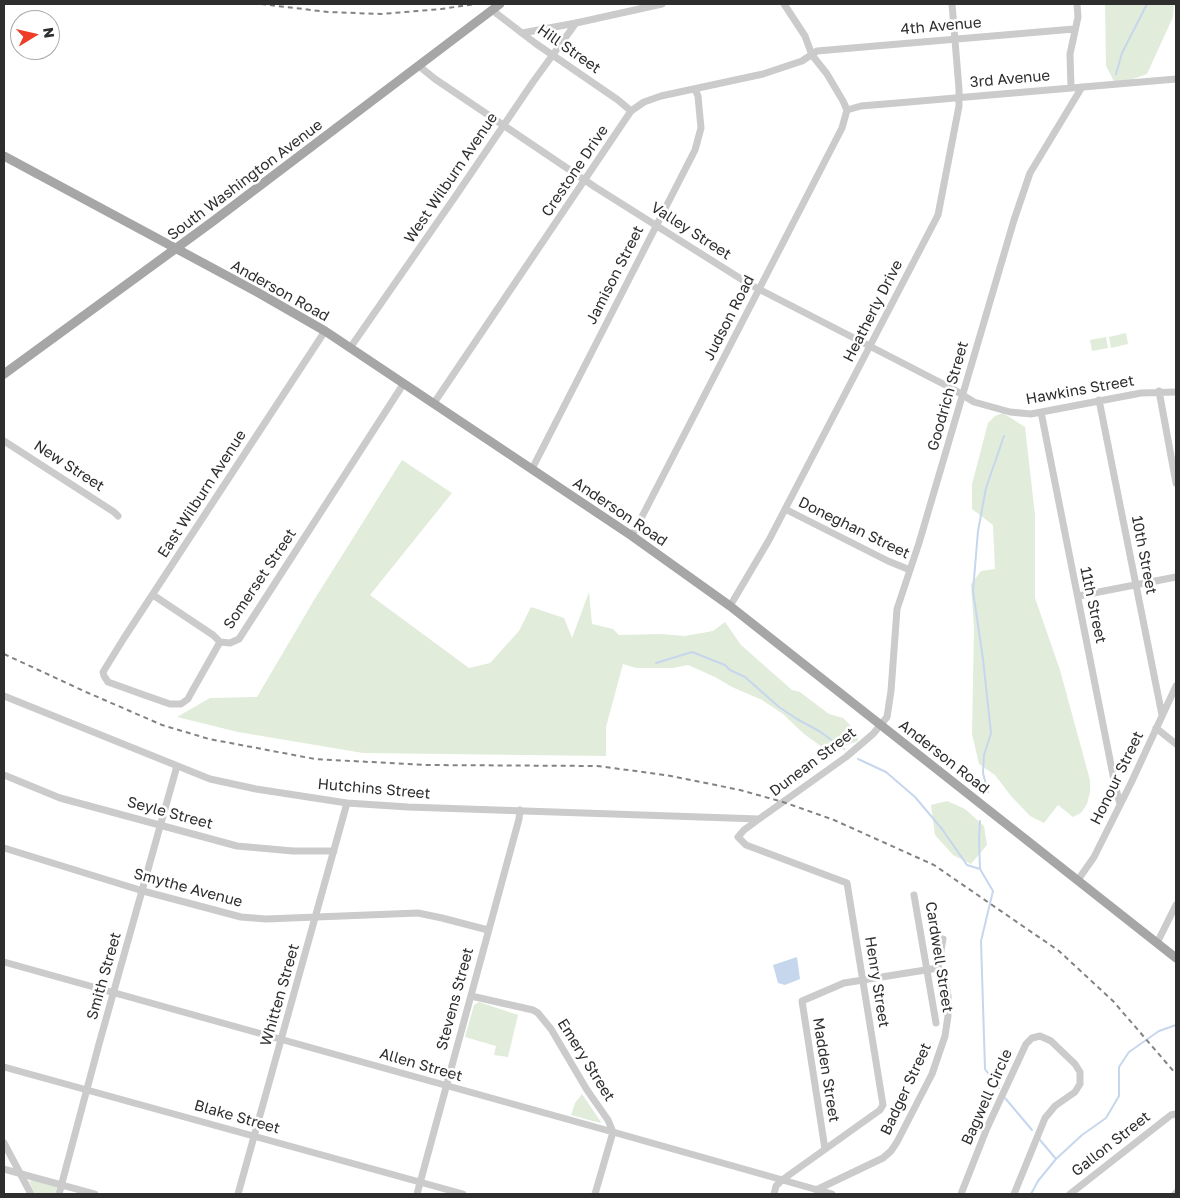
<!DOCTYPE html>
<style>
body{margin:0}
#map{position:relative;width:1180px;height:1198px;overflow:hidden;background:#fff;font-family:"Golos Text",sans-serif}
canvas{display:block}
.frame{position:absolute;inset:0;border:5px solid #2e2e2e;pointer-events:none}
.north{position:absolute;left:10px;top:10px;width:50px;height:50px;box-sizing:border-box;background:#fff;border:1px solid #ababab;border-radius:50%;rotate:81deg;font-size:14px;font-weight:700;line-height:20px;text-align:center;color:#2e2e2e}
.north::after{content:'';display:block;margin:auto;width:18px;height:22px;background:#ee3c27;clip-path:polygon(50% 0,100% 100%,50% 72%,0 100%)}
</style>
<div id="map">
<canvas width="1180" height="1198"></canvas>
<div class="frame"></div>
<div class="north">N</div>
</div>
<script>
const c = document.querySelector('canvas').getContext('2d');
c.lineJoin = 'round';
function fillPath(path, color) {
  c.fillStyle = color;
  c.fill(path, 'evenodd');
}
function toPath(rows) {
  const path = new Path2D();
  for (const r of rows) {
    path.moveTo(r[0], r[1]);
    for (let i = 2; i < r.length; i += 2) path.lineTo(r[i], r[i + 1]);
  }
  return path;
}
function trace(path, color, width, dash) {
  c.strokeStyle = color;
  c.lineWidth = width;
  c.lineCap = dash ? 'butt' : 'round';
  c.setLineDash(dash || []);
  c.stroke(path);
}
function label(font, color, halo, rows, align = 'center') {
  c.font = font + ' "Golos Text",sans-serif';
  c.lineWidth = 5;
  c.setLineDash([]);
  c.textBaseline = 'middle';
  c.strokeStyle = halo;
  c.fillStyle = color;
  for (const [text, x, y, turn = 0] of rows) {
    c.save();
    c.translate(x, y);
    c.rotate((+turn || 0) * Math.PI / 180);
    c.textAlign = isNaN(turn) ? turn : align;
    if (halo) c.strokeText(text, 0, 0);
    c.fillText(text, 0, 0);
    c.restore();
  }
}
fillPath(toPath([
 [1105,4,1174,4,1173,17,1147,74,1116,85,1106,66],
 [1126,333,1128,344,1111,348,1109,337],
 [1106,337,1108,348,1092,351,1090,340],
 [1003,413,1025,427,1035,515,1035,598,1060,670,1090,780,1090,792,1087,804,1081,813,1073,817,1058,805,1044,823,1030,816,1011,796,995,775,979,764,972,734,974,629,971,584,981,571,995,569,993,525,972,509,972,484,988,423,995,416],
 [402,460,452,493,370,595,469,668,490,663,519,631,531,607,564,618,572,638,589,592,592,624,613,629,619,635,661,634,685,636,713,631,725,622,741,645,792,690,800,692,829,714,843,718,857,732,858,741,829,752,804,734,783,714,762,700,732,687,715,677,688,665,673,668,636,668,623,664,606,727,606,756,363,753,238,732,177,717,210,698,257,697,314,600],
 [947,801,965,809,984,826,987,845,971,864,953,855,935,835,931,805],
 [479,1002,518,1015,508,1057,494,1055,496,1046,465,1037,474,1005],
 [582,1094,601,1122,600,1123,571,1115,575,1103],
 [33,1180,57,1187,55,1194,35,1194,29,1181]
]), '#e1ecdb');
fillPath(toPath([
 [797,957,800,979,785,985,778,983,773,965]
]), '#c6d7ed');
trace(toPath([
 [1116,74,1122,53,1147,4],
 [656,663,692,652,725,665,730,670,745,677,779,707,797,719,819,731,844,749],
 [858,759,886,772,915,797,942,829,967,865,980,869],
 [988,792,983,773,984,755,991,733,983,659,973,591,978,531,986,488,1004,436],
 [980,821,979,839,980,869,993,891,981,941,985,1069,999,1088],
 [1005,1098,1032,1130],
 [1040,1140,1056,1159],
 [1031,1194,1038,1181,1056,1159,1082,1135,1106,1118,1119,1096,1119,1067,1129,1052,1159,1031,1176,1025]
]), '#c6d7ed', 2);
trace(toPath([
 [784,4,805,36,812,55,827,74,843,101,847,110],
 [492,10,535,43,618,100,631,111],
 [522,33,576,23,662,4],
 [419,66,435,79,595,187,749,284,953,389,974,402,1010,412,1031,414,1141,393,1176,392],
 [1071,88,1070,54,1078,17,1077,4],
 [847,110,861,106,897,103,1176,79],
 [350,348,457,194,533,82,576,23],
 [1159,391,1176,483],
 [1099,400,1162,715],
 [434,403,631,111,644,102,661,96,763,74,802,61,817,51,1074,29],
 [1041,412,1115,785,1120,804],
 [4,441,114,512,118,516],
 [532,469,695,150,701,128,698,96,695,89],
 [785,509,888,561,910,570],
 [632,536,842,128,847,110],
 [153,595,213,635,220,642],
 [1078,596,1176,577],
 [730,606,769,540,938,215,959,106,959,89,952,4],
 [220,642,190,695,188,699,181,704,170,704,147,696,108,682,104,676,103,672,124,638,325,331],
 [220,642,230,643,239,639,404,383],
 [4,696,210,779,256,789,347,803,408,807,759,819],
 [1156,728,1176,744],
 [4,775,60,798,237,846,293,851,334,851],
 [4,848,143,891,241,917,266,919,418,913,442,918,488,930],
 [1078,880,1094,857,1131,783,1176,686],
 [914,895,936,1023],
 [1157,943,1176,905],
 [4,962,613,1132,832,1194],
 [938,968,943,939],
 [471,996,533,1010,538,1013,551,1029,587,1090,608,1120,613,1132,595,1194],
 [4,1067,463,1194],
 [4,1143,31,1194],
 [4,1169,95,1194],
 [816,1190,883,1158,891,1151,897,1142,932,1074,945,1036,948,1016,948,995,943,973,938,968,844,983,802,1001,825,1149],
 [59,1194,99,1044,177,766],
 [238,1194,347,803],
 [417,1194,519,819,520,810],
 [774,1194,776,1186,782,1180,880,1110,883,1105,847,883,746,845,738,837,744,830,759,819,846,757,873,734,887,717,891,691,897,609,919,543,1014,220,1030,173,1082,87],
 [961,1194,987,1128,1026,1044,1032,1038,1040,1036,1051,1041,1075,1064,1080,1072,1080,1084,1075,1092,1055,1106,1045,1118,1014,1194],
 [1070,1194,1171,1115,1176,1114],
 [1175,1194,1176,1193]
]), '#cbcbcb', 7);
trace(toPath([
 [4,156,257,292,325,331,632,536,730,606,1176,958],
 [4,374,212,222,500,4]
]), '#a6a6a6', 9);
trace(toPath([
 [261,4,328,12,381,14,441,9,476,4],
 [4,654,86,692,162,725,209,739,315,759,425,765,597,766,628,770,671,776,740,790,783,802,834,820,934,865,1059,951,1113,1001,1176,1074]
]), '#838383', 2, [5, 4]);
label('15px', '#2e2e2e', '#fff', [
 ["4th Avenue",941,26,-5],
 ["Hill Street",569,49,35],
 ["3rd Avenue",1010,79,-5],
 ["Crestone Drive",575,171,-56],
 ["West Wilburn Avenue",451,178,-56],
 ["South Washington Avenue",245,180,-37],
 ["Valley Street",691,231,33],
 ["Jamison Street",615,275,-63],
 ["Anderson Road",280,291,29],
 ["Heatherly Drive",873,311,-63],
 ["Judson Road",729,318,-63],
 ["Hawkins Street",1080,390,-10],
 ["Goodrich Street",948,396,-74],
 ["New Street",69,466,33],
 ["East Wilburn Avenue",202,494,-57],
 ["Anderson Road",620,512,34],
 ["Doneghan Street",854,528,26],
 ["10th Street",1144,555,79],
 ["Somerset Street",260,579,-56],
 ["11th Street",1093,605,78],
 ["Anderson Road",944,757,38],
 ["Dunean Street",813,762,-37],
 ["Honour Street",1117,778,-64],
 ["Hutchins Street",374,789,5],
 ["Seyle Street",170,813,15],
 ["Smythe Avenue",188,888,15],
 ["Cardwell Street",939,957,81],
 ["Smith Street",104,976,-74],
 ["Henry Street",877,982,81],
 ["Whitten Street",280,995,-74],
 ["Stevens Street",455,999,-75],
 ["Emery Street",586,1060,58],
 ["Allen Street",421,1065,16],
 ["Madden Street",826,1070,81],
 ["Badger Street",906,1089,-65],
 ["Bagwell Circle",987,1097,-66],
 ["Blake Street",237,1117,16],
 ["Gallon Street",1111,1144,-38]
]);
</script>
